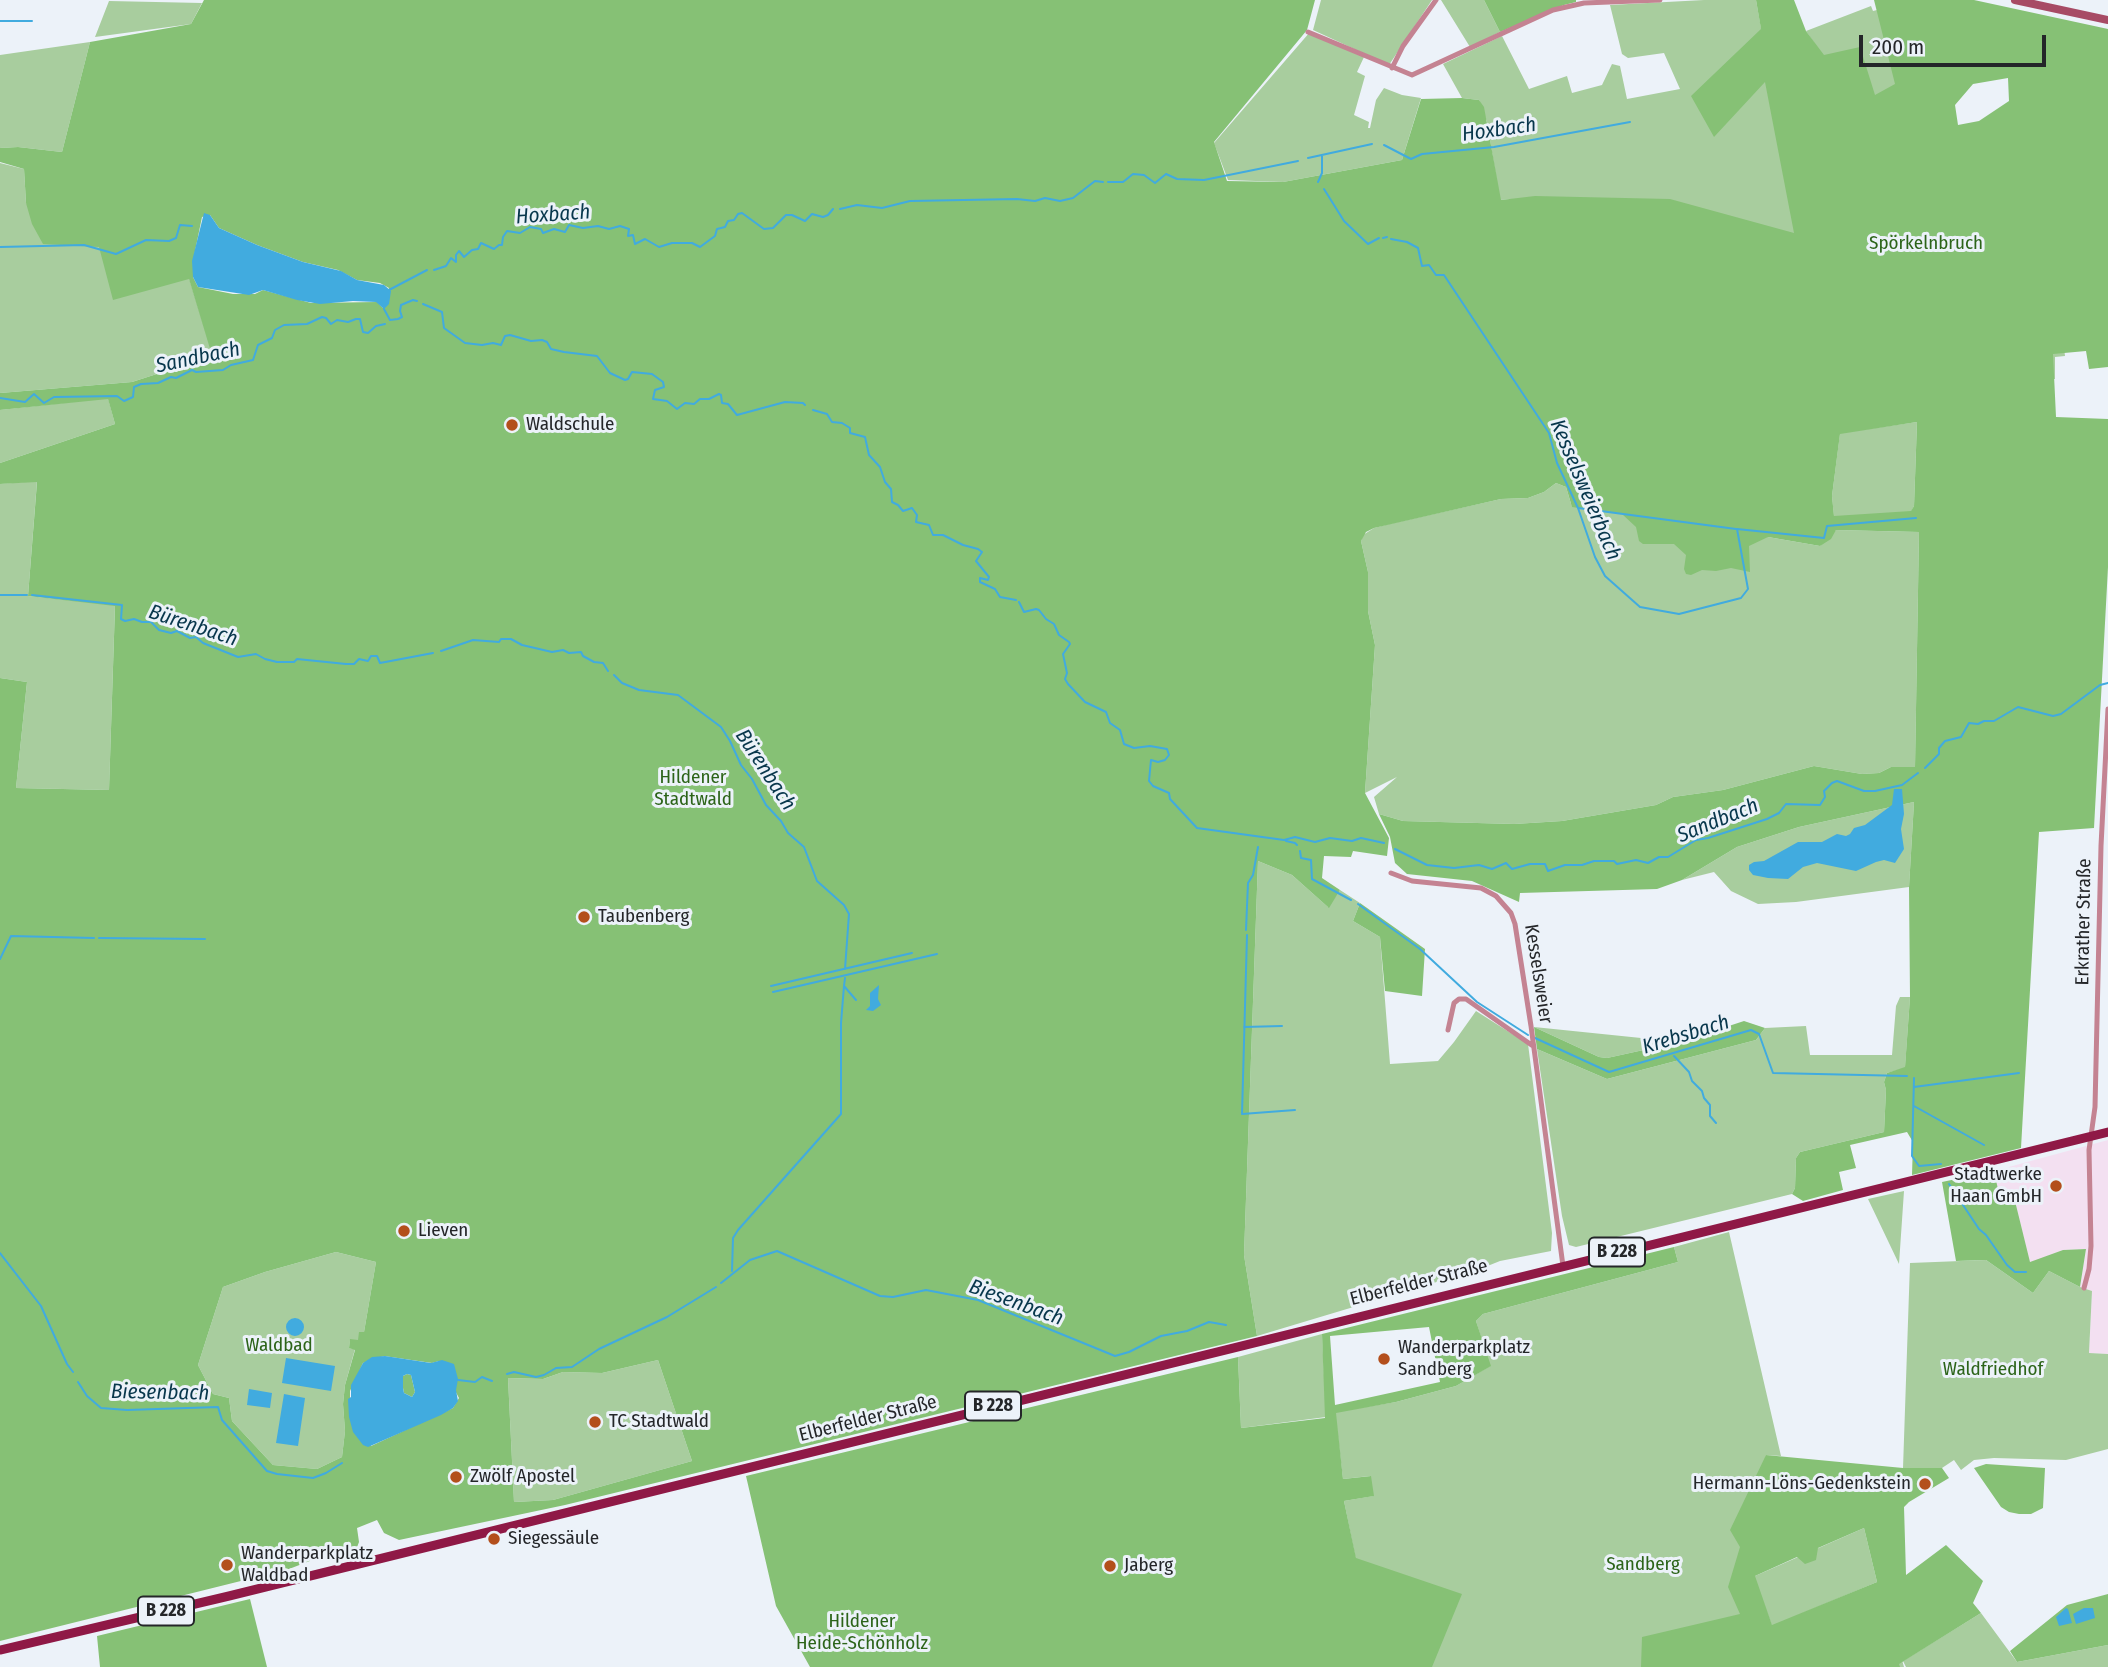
<!DOCTYPE html>
<meta charset="utf-8">
<style>
body{margin:0}
#map{position:relative;width:2108px;height:1667px;overflow:hidden;background:#ecf2f9;font-family:"Fira Sans Condensed",sans-serif}
canvas{display:block}
.scale{position:absolute;left:1859px;top:35px;width:187px;height:32px;box-sizing:border-box;border:4px solid #242629;border-top:0;padding-left:9px;font-size:21px;line-height:24px;white-space:nowrap;color:#242629;-webkit-text-stroke:5px #ecf2f9;paint-order:stroke}
</style>
<div id="map">
<canvas width="2108" height="1667"></canvas>
<div class="scale">200 m</div>
</div>
<script>
const c = document.querySelector('canvas').getContext('2d');
c.lineJoin = 'round';
function fillPath(path, color) {
  c.fillStyle = color;
  c.fill(path, 'evenodd');
}
function toPath(rows) {
  const path = new Path2D();
  for (const r of rows) {
    if (r.length === 3) {
      path.moveTo(r[0] + r[2], r[1]);
      path.arc(r[0], r[1], r[2], 0, 2 * Math.PI);
      continue;
    }
    path.moveTo(r[0], r[1]);
    for (let i = 2; i < r.length; i += 2) path.lineTo(r[i], r[i + 1]);
  }
  return path;
}
function trace(path, color, width, dash) {
  c.strokeStyle = color;
  c.lineWidth = width;
  c.lineCap = dash ? 'butt' : 'round';
  c.setLineDash(dash || []);
  c.stroke(path);
}
function label(font, color, halo, rows, align = 'center') {
  c.font = font + ' "Fira Sans Condensed",sans-serif';
  c.lineWidth = 6;
  c.setLineDash([]);
  c.textBaseline = 'middle';
  c.strokeStyle = halo;
  c.fillStyle = color;
  for (const [text, x, y, turn = 0] of rows) {
    c.save();
    c.translate(x, y);
    c.rotate((+turn || 0) * Math.PI / 180);
    c.textAlign = isNaN(turn) ? turn : align;
    if (halo) c.strokeText(text, 0, 0);
    c.fillText(text, 0, 0);
    c.restore();
  }
}
fillPath(toPath([
 [2108,1140,2108,1354,2089,1353,2092,1291,2080,1287,2086,1249,2063,1250,2030,1263,2015,1201,2001,1204,1994,1171]
]), '#f3e0f1');
fillPath(toPath([
 [1321,0,1432,0,1389,65,1313,30],
 [1441,0,1484,0,1500,32,1470,47],
 [1704,0,1756,0,1761,28,1815,44,1806,31,1871,6,1873,11,1877,10,1904,95,2054,264,2065,356,2055,357,2055,379,1948,385,1730,414,1768,537,1820,546,1836,530,1919,532,1915,768,1891,767,1879,773,1862,774,1814,766,1723,790,1673,797,1656,805,1562,821,1514,824,1403,821,1379,814,1374,797,1397,777,1365,793,1375,645,1368,611,1368,572,1361,541,1363,535,1374,528,1389,524,1501,499,1528,498,1544,492,1556,483,1566,487,1572,507,1513,199,1500,200,1487,122,1479,100,1462,98,1443,64,1502,36,1529,89,1567,76,1572,93,1602,85,1612,64,1620,66,1627,99,1680,89,1664,53,1628,58,1622,54,1610,5],
 [109,1,202,3,191,24,95,37],
 [1310,32,1364,57,1357,72,1365,76,1354,115,1369,122,1368,128,1370,128,1376,100,1384,88,1402,95,1421,98,1402,160,1283,182,1228,180,1214,143],
 [90,42,62,152,18,147,0,148,0,55],
 [0,163,24,169,26,203,99,247,189,278,215,362,166,371,132,382,0,393],
 [108,398,115,424,0,463,0,410],
 [1917,422,1914,506,1911,512,1834,517,1832,496,1840,433],
 [37,481,28,596,115,605,109,790,16,788,27,682,0,678,0,484],
 [1914,802,1909,887,1796,902,1758,904,1731,891,1714,872,1682,880,1737,847,1799,827],
 [1258,861,1292,875,1328,907,1340,890,1360,903,1353,921,1380,937,1390,1064,1438,1061,1454,1042,1476,1011,1528,1044,1552,1233,1551,1251,1500,1261,1480,1269,1257,1336,1244,1255],
 [1900,997,1910,997,1905,1068,1887,1073,1884,1082,1886,1090,1884,1132,1800,1152,1796,1158,1795,1188,1792,1194,1576,1247,1569,1245,1562,1216,1537,1049,1607,1079,1756,1040,1765,1028,1806,1026,1810,1055,1892,1055,1896,1006],
 [1534,1027,1680,1042,1607,1058,1599,1057],
 [1904,1191,1899,1264,1868,1199],
 [1729,1232,1781,1456,1766,1455,1755,1576,1864,1528,1877,1582,1772,1626,1754,1577,1769,1630,1900,1653,1904,1667,1252,1667,1372,1639,1344,1501,1373,1496,1370,1476,1343,1479,1335,1412,1396,1402,1456,1386,1490,1366,1476,1321,1483,1314,1678,1262,1674,1247],
 [336,1252,376,1262,364,1332,358,1341,350,1340,349,1348,355,1349,345,1385,343,1404,345,1431,342,1457,317,1469,273,1465,232,1421,229,1398,213,1394,198,1365,223,1287,265,1272],
 [1986,1260,2033,1293,2049,1271,2080,1287,2092,1291,2089,1353,2108,1354,2108,1449,2066,1460,1994,1458,1974,1460,1961,1470,1954,1460,1942,1468,1903,1468,1910,1263],
 [1322,1334,1326,1417,1241,1428,1238,1357],
 [658,1360,692,1461,553,1500,514,1502,508,1378,543,1379,563,1372,602,1373],
 [1981,1613,2017,1662,2108,1645,2108,1667,1906,1667,1903,1661]
]), '#a8cd9e');
fillPath(toPath([
 [204,0,1315,0,1307,30,1214,142,1227,181,1283,182,1402,160,1421,99,1462,98,1479,100,1484,107,1501,200,1535,196,1670,199,1794,233,1765,82,1714,137,1691,96,1761,29,1756,0,1794,0,1806,31,1824,55,1860,47,1875,95,1895,84,1874,0,1974,0,2108,29,2108,367,2089,369,2086,351,2053,354,2056,417,2108,419,2108,567,2094,828,2039,832,2021,1148,1912,1175,1913,1142,1907,1132,1850,1145,1856,1168,1839,1172,1843,1190,1803,1201,1792,1194,1795,1188,1796,1158,1800,1152,1884,1132,1886,1090,1884,1082,1887,1073,1905,1067,1910,997,1909,887,1914,802,1799,827,1737,847,1682,880,1657,889,1520,893,1519,902,1472,881,1407,874,1395,863,1390,837,1379,814,1403,821,1514,824,1562,821,1656,805,1673,797,1723,790,1814,766,1862,774,1879,773,1891,767,1915,767,1919,532,1836,530,1831,539,1820,546,1768,537,1749,546,1750,572,1731,568,1716,571,1702,570,1691,575,1686,574,1684,569,1686,555,1674,544,1643,544,1639,541,1636,527,1622,514,1572,507,1566,487,1556,483,1544,492,1528,498,1501,499,1374,528,1366,532,1361,541,1368,572,1368,611,1375,645,1365,793,1389,838,1387,856,1353,851,1351,857,1324,856,1322,878,1340,890,1329,908,1292,875,1258,861,1244,1255,1257,1336,565,1505,399,1540,384,1533,377,1520,357,1528,359,1542,356,1550,342,1556,315,1559,289,1569,0,1641,0,678,27,682,16,788,109,790,115,606,28,596,37,482,0,484,0,463,115,424,108,399,0,410,0,393,132,382,166,371,214,362,189,279,113,300,99,247,43,244,32,224,26,203,24,169,0,162,0,148,18,147,62,152,90,42,191,24],
 [2008,78,2009,101,1979,121,1958,125,1955,105,1973,84],
 [210,215,219,228,257,245,303,262,338,270,357,280,380,283,389,288,383,308,377,302,311,303,263,290,255,294,233,294,198,287,193,277,193,261,202,217],
 [1917,422,1914,506,1911,511,1834,516,1832,496,1840,434],
 [336,1252,376,1262,364,1332,359,1332,358,1340,350,1339,349,1348,355,1350,345,1385,343,1404,345,1431,342,1457,317,1469,273,1465,232,1421,229,1398,213,1394,198,1365,223,1287,265,1272],
 [384,1356,432,1363,439,1361,459,1398,453,1408,371,1446,350,1399,350,1391,363,1363],
 [658,1360,692,1461,553,1500,514,1502,508,1378,543,1379,563,1372,602,1373],
 [1484,0,1576,0,1576,2,1564,5,1500,32],
 [1360,903,1425,949,1422,996,1385,991,1380,937,1353,921],
 [1744,1021,1765,1028,1756,1040,1607,1079,1537,1049,1534,1027,1599,1057,1607,1058,1680,1042],
 [1994,1171,2001,1203,2015,1201,2030,1262,2063,1250,2086,1249,2080,1287,2049,1271,2033,1293,1986,1260,1956,1261,1942,1182],
 [1674,1247,1678,1262,1483,1314,1476,1321,1491,1366,1456,1386,1396,1402,1336,1413,1343,1479,1371,1476,1374,1496,1344,1501,1356,1558,1462,1594,1432,1667,810,1667,776,1606,746,1476,1238,1357,1241,1428,1325,1418,1322,1334],
 [1429,1327,1440,1382,1335,1405,1330,1336],
 [407,1374,411,1375,415,1392,412,1397,404,1393,403,1388,403,1376],
 [1766,1455,1903,1468,1942,1468,1949,1478,1909,1502,1904,1507,1906,1575,1946,1545,1983,1581,1973,1603,1981,1613,1899,1664,1900,1667,1641,1667,1642,1637,1740,1614,1728,1587,1740,1547,1730,1530],
 [1864,1528,1877,1582,1772,1625,1755,1576,1797,1557,1805,1564,1816,1560,1818,1548],
 [1986,1464,2045,1468,2043,1508,2031,1514,2019,1514,2009,1512,2001,1507,1974,1468],
 [2108,1594,2108,1645,2017,1662,2010,1651,2067,1605],
 [250,1599,267,1667,100,1667,97,1636]
]), '#86c175');
fillPath(toPath([
 [204,213,210,215,219,228,257,245,303,262,341,271,357,280,384,285,391,291,389,304,384,309,376,302,353,301,320,304,297,300,263,290,249,295,198,287,193,277,192,261],
 [1894,789,1902,789,1904,814,1901,829,1904,849,1895,863,1884,860,1876,862,1856,871,1817,863,1803,867,1788,879,1768,878,1753,875,1749,870,1749,865,1754,862,1764,861,1798,842,1822,842,1837,834,1846,836,1850,834,1854,828,1865,825,1892,805],
 [879,985,878,999,881,1005,873,1011,866,1010,870,1006,870,993],
 [295,1327,9],
 [385,1356,431,1363,442,1360,454,1364,458,1379,456,1390,458,1401,453,1408,441,1415,368,1447,363,1445,353,1432,349,1417,348,1399,351,1397,351,1385,363,1363,372,1357],
 [407,1374,411,1375,415,1392,412,1397,404,1393,403,1388,403,1376],
 [286,1358,335,1366,331,1391,282,1383],
 [249,1389,272,1393,270,1408,247,1405],
 [284,1394,305,1398,298,1446,276,1443],
 [2066,1608,2068,1609,2072,1623,2059,1626,2056,1617],
 [2084,1608,2093,1608,2095,1618,2076,1624,2073,1614]
]), '#41abdf');
trace(toPath([
 [0,21,32,21],
 [1384,145,1411,159,1422,154,1494,147,1630,122],
 [1308,158,1372,144],
 [1108,182,1123,182,1133,174,1144,175,1155,183,1166,174,1177,179,1204,180,1298,161],
 [1318,182,1322,173,1322,155],
 [1324,189,1344,221,1368,244,1379,238],
 [840,209,857,205,882,208,910,201,1017,199,1035,201,1045,198,1060,201,1073,198,1095,181,1103,182],
 [1383,238,1387,237],
 [1391,239,1407,242,1418,248,1422,266,1429,265,1436,275,1444,275,1549,433,1557,463,1578,508,1595,557,1605,576,1640,607,1679,614,1741,598,1748,589,1737,529,1824,538,1827,526,1916,518],
 [0,247,84,245,116,254,146,240,169,241,176,238,180,225,192,226],
 [434,270,446,266,451,258,456,262,456,255,459,251,464,257,472,250,478,249,481,243,494,249,499,245,502,245,503,237,507,231,520,233,530,227,541,229,543,233,554,229,565,232,569,225,583,228,598,226,609,229,620,226,629,229,628,236,633,235,635,244,645,239,659,247,672,243,692,243,700,247,715,236,717,229,725,227,728,221,734,220,738,214,742,213,764,229,773,228,786,215,792,215,805,221,812,214,823,217,828,215,833,209],
 [389,290,427,270],
 [423,304,442,312,444,328,465,343,482,345,493,343,501,345,505,336,510,335,531,341,542,340,547,342,551,349,564,352,597,356,610,373,625,380,628,379,632,372,652,374,663,382,664,387,655,390,653,399,667,401,677,409,685,403,694,404,700,399,709,399,719,394,721,395,722,403,728,404,737,415,785,402,803,403,805,405],
 [384,309,390,320,398,319,402,317,400,311,401,305,413,300,417,301],
 [0,398,25,402,34,394,44,403,54,397,117,396,124,401,133,397,134,387,141,384,158,383,171,377,176,378,192,370,196,372,223,370,231,365,253,360,258,345,272,338,275,330,284,325,307,324,322,317,326,318,331,324,337,320,348,322,356,319,360,319,363,332,368,333,376,326,385,324],
 [813,410,827,414,832,422,842,423,850,428,850,433,865,437,869,455,880,467,885,482,891,489,892,502,898,505,903,511,912,508,917,515,916,522,929,525,933,535,943,535,963,545,978,549,982,552,976,561,989,577,988,580,980,578,980,582,995,589,1000,597,1016,600],
 [1578,508,1736,529],
 [0,595,27,595],
 [32,595,122,605,121,619,125,621,134,619,142,622,151,622,159,630,171,633,177,631,190,638,196,637,203,643,238,657,256,654,265,659,277,662,294,662,297,659,346,664,354,664,359,659,368,661,371,656,377,656,380,663,433,653],
 [1019,602,1024,612,1036,609,1039,610,1046,619,1054,624,1059,635,1069,642,1070,644,1063,654,1067,673,1065,679,1068,684,1085,702,1106,712,1110,723,1120,730,1124,744,1134,748,1150,746,1167,749,1169,755,1165,760,1158,762,1151,760,1149,781,1153,786,1169,793,1170,799,1197,828,1284,840,1295,837,1315,842,1330,838,1352,841,1361,838,1384,843],
 [441,651,473,640,499,642,501,639,511,639,522,645,552,652,563,650,569,653,581,652,583,656,594,662,603,663,608,671],
 [614,675,622,683,639,690,678,695,721,727,730,741,741,765,752,779,766,805,781,821,788,833,804,847,817,881,844,905,849,914,845,969],
 [1925,768,1939,754,1939,748,1945,741,1961,737,1969,723,1978,724,1984,721,1994,721,2018,707,2053,716,2061,714,2100,685,2108,683],
 [1286,841,1295,843,1297,845],
 [1395,849,1427,865,1454,868,1479,865,1492,869,1506,863,1512,869,1530,864,1545,864,1548,871,1565,865,1582,865,1594,861,1614,861,1617,864,1636,860,1648,863,1659,857,1668,857,1696,840,1708,838,1767,819,1779,813,1786,804,1820,805,1825,797,1824,791,1832,783,1837,781,1864,791,1875,791,1902,785,1918,773],
 [1300,851,1301,858,1311,860,1312,879,1351,900],
 [1358,904,1420,949,1477,1002,1528,1035],
 [1246,930,1248,883,1253,875,1258,847],
 [1247,935,1242,1114,1295,1110],
 [99,938,205,939],
 [0,959,11,936,94,938],
 [845,978,844,986,856,1000],
 [771,986,912,953],
 [773,992,937,954],
 [1244,1027,1282,1026],
 [1535,1038,1609,1072,1751,1030,1759,1034,1773,1073,1907,1076],
 [1674,1056,1689,1072,1692,1081,1702,1091,1704,1098,1710,1105,1710,1116,1716,1123],
 [1914,1078,1912,1156,1919,1166,1941,1164],
 [1914,1087,2019,1073],
 [1914,1106,1984,1145],
 [1949,1184,1979,1229,1986,1235,2007,1265,2015,1272,2026,1272],
 [0,1253,41,1306,67,1364,73,1372],
 [732,1271,733,1238,738,1230,841,1114,841,1023,844,986],
 [721,1283,750,1260,777,1251,880,1296,893,1297,926,1290,978,1300,1115,1356,1129,1352,1161,1336,1187,1331,1209,1322,1226,1325],
 [507,1374,514,1372,536,1377,544,1375,556,1368,572,1367,599,1349,667,1317,716,1287],
 [458,1380,475,1382,482,1377,492,1381],
 [78,1382,87,1396,101,1408,127,1410,218,1407,222,1420,267,1471,277,1474,313,1478,326,1473,342,1463]
]), '#41abdf', 2);
trace(toPath([
 [1308,32,1412,75,1553,10,1584,3,1660,0],
 [1392,68,1403,46,1436,0],
 [1391,873,1412,881,1481,888,1496,896,1511,913,1515,924,1531,1026,1563,1266],
 [1448,1030,1454,1003,1459,999,1466,999,1533,1046],
 [2084,1288,2089,1269,2091,1246,2089,1150,2095,1107,2101,846,2108,709]
]), '#c48392', 5);
trace(toPath([
 [2015,0,2108,20]
]), '#a74b65', 8);
trace(toPath([
 [0,1650,229,1596,2108,1132]
]), '#8f1946', 9);
for (const [x, y, r, color] of [
 [512,425,7,"#b34f1c"],
 [584,917,7,"#b34f1c"],
 [2056,1186,7,"#b34f1c"],
 [404,1231,7,"#b34f1c"],
 [1384,1359,7,"#b34f1c"],
 [595,1422,7,"#b34f1c"],
 [456,1477,7,"#b34f1c"],
 [1925,1484,7,"#b34f1c"],
 [494,1539,7,"#b34f1c"],
 [227,1565,7,"#b34f1c"],
 [1110,1566,7,"#b34f1c"]
]) {
  const dot = new Path2D();
  dot.arc(x, y, r, 0, 2 * Math.PI);
  c.fillStyle = color;
  c.fill(dot);
  trace(dot, '#ecf2f9', 2.5);
}
for (const [x, y, w] of [
 [1617,1252,56],
 [993,1406,56],
 [166,1611,56]
]) {
  const box = new Path2D();
  box.roundRect(x - w / 2, y - 14.5, w, 29, 5);
  c.fillStyle = '#ecf2f9';
  c.fill(box);
  trace(box, '#242629', 2);
}
label('bold 18px', '#242629', null, [
 ["B 228",1617,1252],
 ["B 228",993,1406],
 ["B 228",166,1611]
]);
label('19px', '#2c6419', '#ecf2f9', [
 ["Spörkelnbruch",1926,244],
 ["Hildener",693,778],
 ["Stadtwald",693,800],
 ["Waldbad",279,1346],
 ["Waldfriedhof",1993,1370],
 ["Sandberg",1643,1565],
 ["Hildener",862,1622],
 ["Heide-Schönholz",862,1644]
]);
label('19px', '#242629', '#ecf2f9', [
 ["Waldschule",526,425],
 ["Taubenberg",598,917],
 ["Stadtwerke",2042,1175,"right"],
 ["Haan GmbH",2042,1197,"right"],
 ["Lieven",418,1231],
 ["Wanderparkplatz",1398,1348],
 ["Sandberg",1398,1370],
 ["TC Stadtwald",609,1422],
 ["Zwölf Apostel",470,1477],
 ["Hermann-Löns-Gedenkstein",1911,1484,"right"],
 ["Siegessäule",508,1539],
 ["Wanderparkplatz",241,1554],
 ["Waldbad",241,1576],
 ["Jaberg",1124,1566]
], 'left');
label('19px', '#242629', '#ecf2f9', [
 ["Erkrather Straße",2084,922,-89],
 ["Kesselsweier",1538,974,81],
 ["Elberfelder Straße",1419,1283,-14],
 ["Elberfelder Straße",868,1419,-14]
]);
label('italic 21px', '#08374c', '#ecf2f9', [
 ["Hoxbach",1499,130,-8],
 ["Hoxbach",553,215,-4],
 ["Sandbach",198,358,-12],
 ["Kesselsweierbach",1585,490,67],
 ["Bürenbach",193,626,18],
 ["Bürenbach",765,770,57],
 ["Sandbach",1718,821,-22],
 ["Krebsbach",1686,1035,-17],
 ["Biesenbach",1016,1303,20],
 ["Biesenbach",160,1393,1]
]);
</script>
